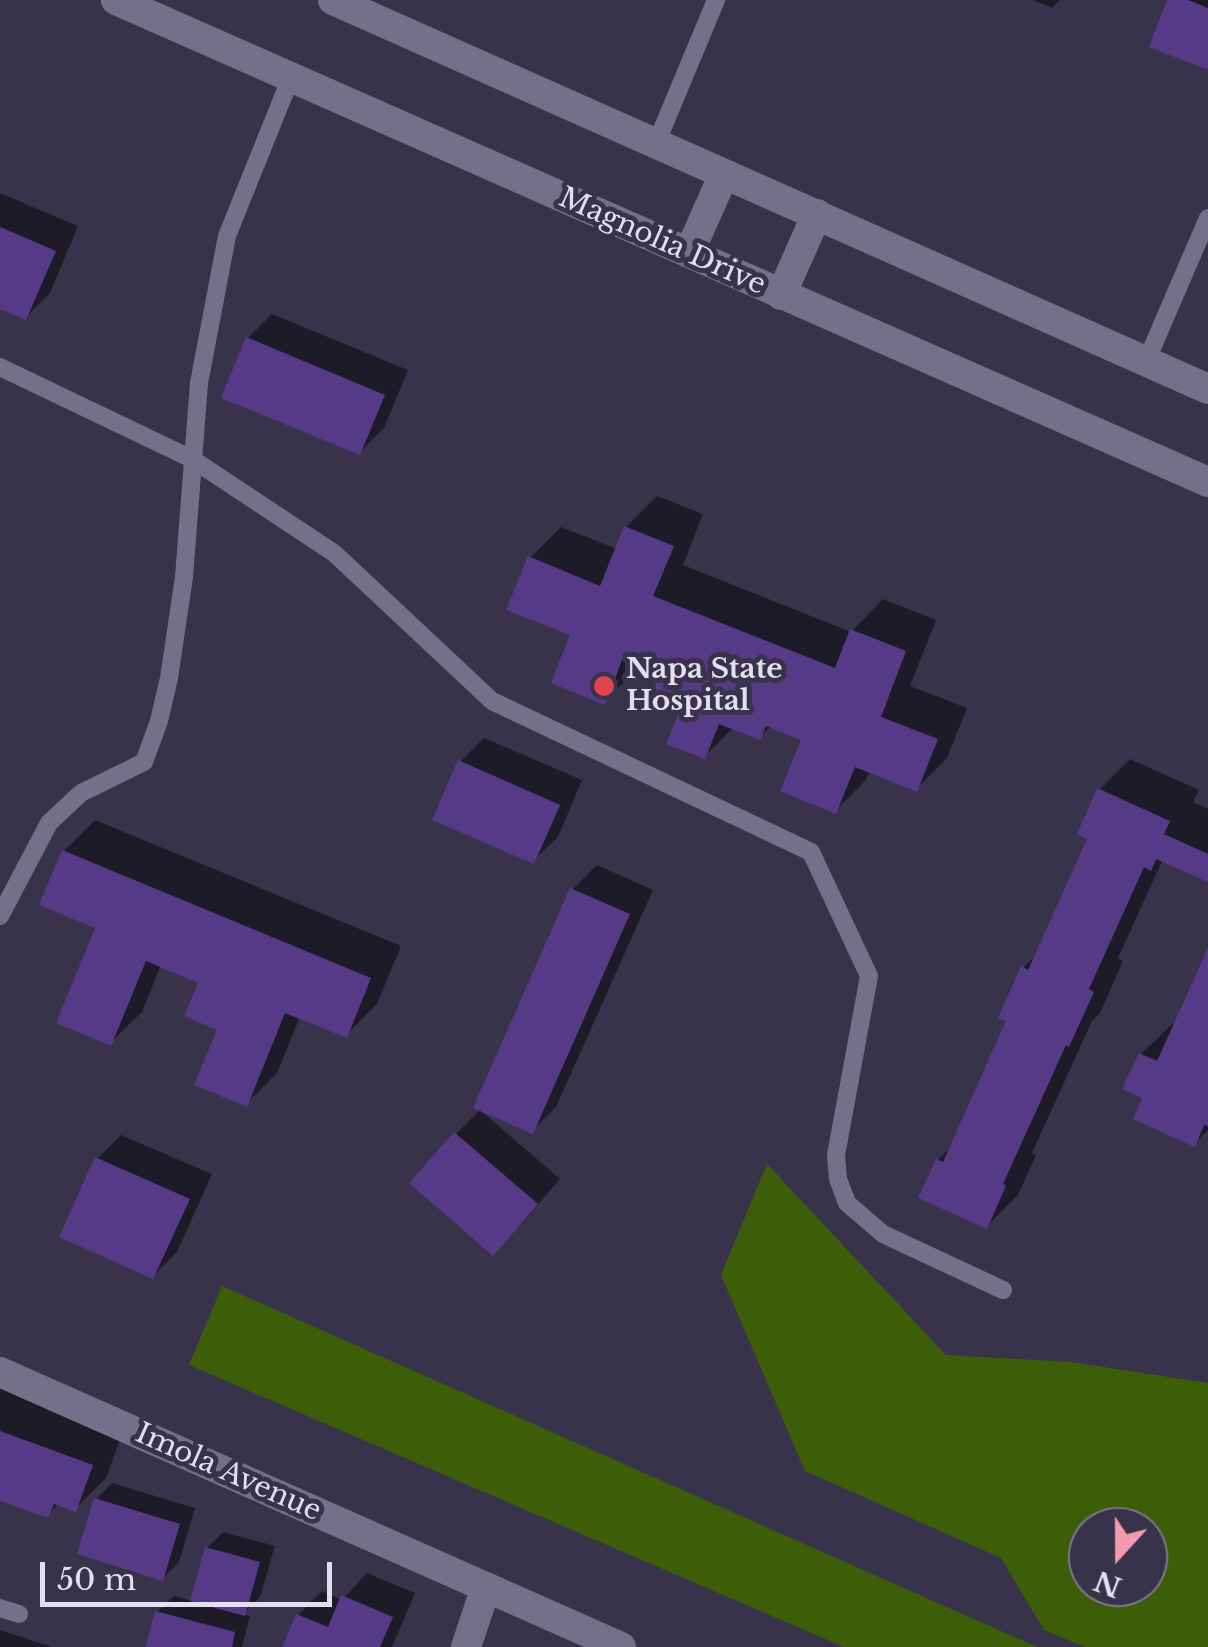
<!DOCTYPE html>
<style>
body{margin:0}
#map{position:relative;width:1208px;height:1647px;overflow:hidden;background:#38334a;font-family:"Libre Baskerville",serif}
canvas{display:block}
.north{position:absolute;left:1068px;top:1507px;width:100px;height:100px;box-sizing:border-box;background:#38334a;border:2px solid #7c788c;border-radius:50%;rotate:201deg;font-size:28px;font-weight:700;line-height:40px;text-align:center;color:#e2e0ee}
.north::after{content:'';display:block;margin:auto;width:35px;height:45px;background:#f29ab0;clip-path:polygon(50% 0,100% 100%,50% 72%,0 100%)}
.scale{position:absolute;left:40px;top:1562px;width:292px;height:45px;box-sizing:border-box;border:5px solid #e2e0ee;border-top:0;padding-left:12px;font-size:30px;line-height:35px;white-space:nowrap;color:#e2e0ee;-webkit-text-stroke:8px #38334a;paint-order:stroke}
</style>
<div id="map">
<canvas width="1208" height="1647"></canvas>
<div class="north">N</div>
<div class="scale">50 m</div>
</div>
<script>
const c = document.querySelector('canvas').getContext('2d');
c.lineJoin = 'round';
function fillPath(path, color) {
  c.fillStyle = color;
  c.fill(path, 'evenodd');
}
function toPath(rows) {
  const path = new Path2D();
  for (const r of rows) {
    path.moveTo(r[0], r[1]);
    for (let i = 2; i < r.length; i += 2) path.lineTo(r[i], r[i + 1]);
  }
  return path;
}
function trace(path, color, width, dash) {
  c.strokeStyle = color;
  c.lineWidth = width;
  c.lineCap = dash ? 'butt' : 'round';
  c.setLineDash(dash || []);
  c.stroke(path);
}
function label(font, color, halo, rows, align = 'center') {
  c.font = font + ' "Libre Baskerville",serif';
  c.lineWidth = 10;
  c.setLineDash([]);
  c.textBaseline = 'middle';
  c.strokeStyle = halo;
  c.fillStyle = color;
  for (const [text, x, y, turn = 0] of rows) {
    c.save();
    c.translate(x, y);
    c.rotate((+turn || 0) * Math.PI / 180);
    c.textAlign = isNaN(turn) ? turn : align;
    if (halo) c.strokeText(text, 0, 0);
    c.fillText(text, 0, 0);
    c.restore();
  }
}
fillPath(toPath([
 [767,1164,946,1355,1071,1362,1208,1383,1208,1647,1085,1647,1044,1630,1001,1558,805,1471,721,1275],
 [1148,1527,1148,1587,1088,1587,1088,1527],
 [222,1286,1037,1647,844,1647,189,1365]
]), '#3d5e08');
fillPath(toPath([
 [1033,0,1060,0,1052,8],
 [1169,0,1208,0,1208,67],
 [0,193,78,226,50,293,26,317,0,306],
 [272,314,408,370,384,428,360,452,248,338],
 [657,496,703,514,683,565,851,632,883,599,936,620,910,686,967,708,947,758,916,789,870,771,866,780,835,811,804,738,771,726,760,737,734,727,705,756,684,705,663,674,638,664,635,671,604,702,574,634,530,558,561,527,617,549,626,527],
 [484,738,582,780,558,837,533,861,460,762],
 [1130,759,1199,790,1193,802,1208,809,1208,879,1163,859,1118,958,1123,961,1100,1013,1092,1021,1032,1153,1036,1155,1018,1195,987,1226,938,1160,953,1145,1010,1020,1023,968,1039,952,1090,838,1099,790],
 [95,820,401,946,377,1004,346,1035,300,1017,277,1073,246,1104,202,982,161,965,142,1012,110,1043,98,927,64,851],
 [597,865,653,890,556,1107,532,1131,573,889],
 [1208,954,1208,1130,1194,1144,1145,1097,1141,1054,1172,1024,1176,1025],
 [480,1110,560,1179,517,1229,456,1134],
 [121,1135,212,1174,177,1252,153,1276,97,1159],
 [0,1388,122,1434,106,1478,75,1509,59,1503,48,1515,0,1498],
 [112,1483,195,1508,179,1562,163,1578,96,1499],
 [223,1532,275,1546,260,1597,243,1614,250,1616,242,1647,148,1647,157,1612,174,1596,192,1601,207,1548],
 [367,1573,415,1593,392,1647,285,1647,298,1615,322,1591,342,1600],
 [0,1630,52,1647,0,1647]
]), '#0007');
fillPath(toPath([
 [1167,0,1188,0,1208,8,1208,70,1149,47],
 [0,227,56,251,26,320,0,309],
 [246,337,385,395,360,455,221,398],
 [624,526,674,546,653,596,835,668,850,629,906,651,881,717,938,739,917,792,855,767,836,814,780,791,801,740,766,726,760,740,719,724,705,759,666,744,681,707,651,695,659,675,622,660,605,705,551,683,570,635,506,610,528,556,600,586],
 [458,760,560,805,534,864,432,820],
 [1097,788,1170,821,1164,834,1208,854,1208,882,1156,859,1151,871,1144,867,1089,989,1094,992,1069,1047,1066,1045,1003,1184,1006,1186,987,1229,918,1198,936,1159,943,1162,1006,1021,998,1018,1021,966,1028,970,1087,839,1077,834],
 [62,850,371,978,347,1038,285,1013,247,1107,194,1085,217,1030,184,1016,198,983,146,961,111,1046,56,1023,95,928,39,905],
 [570,888,630,914,533,1134,473,1108],
 [1208,948,1208,1126,1204,1125,1195,1147,1133,1119,1142,1098,1122,1089,1139,1053,1157,1061],
 [454,1132,538,1204,493,1256,409,1183],
 [95,1157,190,1199,153,1279,59,1237],
 [0,1431,93,1465,76,1512,54,1504,48,1518,0,1501],
 [94,1498,180,1524,163,1581,77,1554],
 [205,1547,260,1562,245,1616,190,1601],
 [341,1595,393,1617,380,1647,282,1647,296,1614,328,1627],
 [155,1611,235,1632,232,1647,146,1647]
]), '#553b87');
trace(toPath([
 [656,144,716,0],
 [1146,362,1208,218],
 [0,367,192,459,334,553,492,701,811,852,869,976,836,1155,838,1179,847,1203,883,1234,1003,1290],
 [0,916,49,823,81,793,144,762,159,721,169,678,184,577,199,383,227,236,291,77],
 [0,1608,19,1614]
]), '#747089', 18);
trace(toPath([
 [466,1647,486,1587]
]), '#747089', 30);
trace(toPath([
 [116,0,1208,482],
 [333,0,1208,389],
 [689,253,724,174],
 [781,295,817,214],
 [0,1372,621,1647]
]), '#747089', 30);
for (const [x, y, r, color] of [
 [604,686,12,"#e0444e"]
]) {
  const dot = new Path2D();
  dot.arc(x, y, r, 0, 2 * Math.PI);
  c.fillStyle = color;
  c.fill(dot);
  trace(dot, '#38334a', 4);
}
label('28px', '#e2e0ee', '#38334a', [
 ["Magnolia Drive",662,242,24],
 ["Imola Avenue",228,1473,24]
]);
label('bold 28px', '#e2e0ee', '#38334a', [
 ["Napa State",626,670],
 ["Hospital",626,702]
], 'left');
</script>
